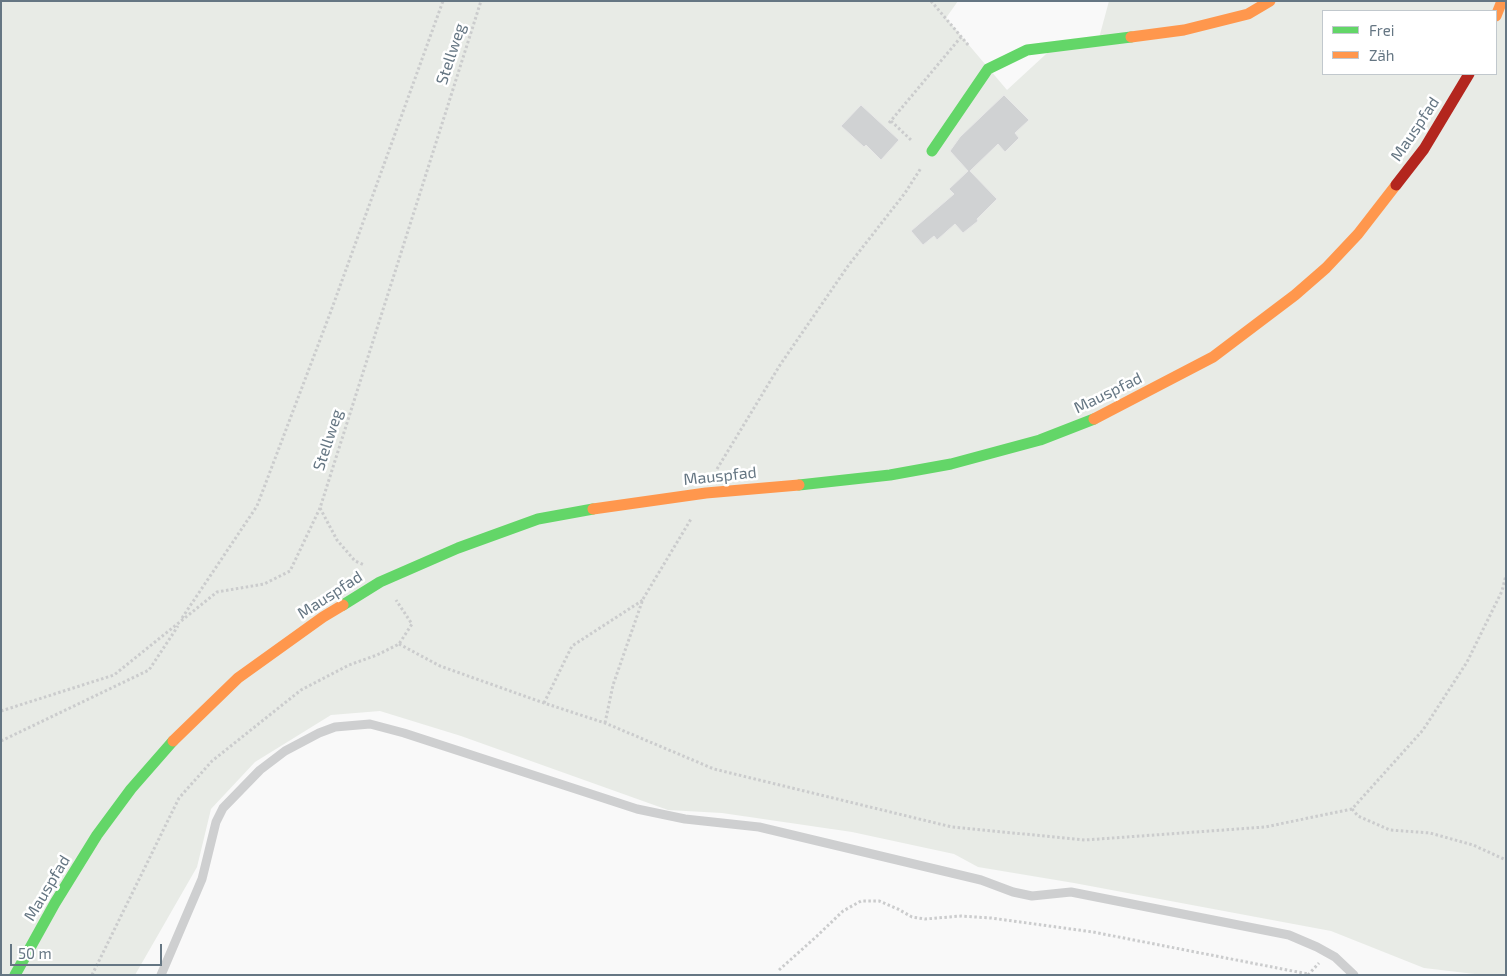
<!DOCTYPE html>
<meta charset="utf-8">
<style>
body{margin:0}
#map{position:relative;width:1507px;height:976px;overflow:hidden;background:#f9f9f9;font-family:"Exo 2",sans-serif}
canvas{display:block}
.frame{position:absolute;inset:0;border:2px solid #657683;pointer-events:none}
.legend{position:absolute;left:1322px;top:10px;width:175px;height:65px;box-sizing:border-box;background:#fff;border:1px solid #c1c8cd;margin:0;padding:6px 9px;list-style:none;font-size:15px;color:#657683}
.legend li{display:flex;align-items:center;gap:10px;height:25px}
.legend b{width:25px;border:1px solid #c1c8cd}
.scale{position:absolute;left:10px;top:944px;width:152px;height:22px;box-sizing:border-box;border:2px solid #657683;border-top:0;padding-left:6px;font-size:15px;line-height:18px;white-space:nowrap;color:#657683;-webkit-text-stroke:4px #fff;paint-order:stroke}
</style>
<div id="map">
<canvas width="1507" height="976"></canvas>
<div class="frame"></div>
<ul class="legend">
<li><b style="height:6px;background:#63d668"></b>Frei</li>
<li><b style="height:6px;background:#ff974d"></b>Zäh</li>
</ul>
<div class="scale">50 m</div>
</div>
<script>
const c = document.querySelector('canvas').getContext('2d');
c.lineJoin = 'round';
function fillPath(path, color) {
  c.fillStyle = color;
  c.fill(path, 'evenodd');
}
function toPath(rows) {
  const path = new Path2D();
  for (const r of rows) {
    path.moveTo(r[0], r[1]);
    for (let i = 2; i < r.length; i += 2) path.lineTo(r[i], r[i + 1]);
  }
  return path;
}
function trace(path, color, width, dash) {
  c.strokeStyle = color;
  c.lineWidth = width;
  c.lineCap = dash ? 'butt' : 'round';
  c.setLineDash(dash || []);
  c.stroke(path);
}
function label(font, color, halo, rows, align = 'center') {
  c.font = font + ' "Exo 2",sans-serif';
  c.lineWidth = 5;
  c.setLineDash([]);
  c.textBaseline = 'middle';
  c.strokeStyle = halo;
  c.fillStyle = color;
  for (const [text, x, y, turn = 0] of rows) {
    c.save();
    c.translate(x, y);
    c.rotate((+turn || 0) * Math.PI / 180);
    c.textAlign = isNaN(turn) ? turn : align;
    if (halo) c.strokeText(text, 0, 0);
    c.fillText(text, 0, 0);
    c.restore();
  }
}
fillPath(toPath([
 [1,1,958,1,946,18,1007,90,1058,43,1099,38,1109,1,1506,1,1506,975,1483,975,1424,968,1331,931,1074,883,978,867,954,854,852,832,722,813,668,810,461,736,380,711,331,715,255,762,211,809,197,867,135,975,1,975],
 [1323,11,1496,11,1496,74,1323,74]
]), '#e8ebe6');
const building = toPath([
 [1004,95,1029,120,1015,133,1019,138,1005,152,998,144,970,171,997,199,977,219,978,221,963,233,955,224,937,240,934,236,923,245,911,231,954,194,949,189,968,171,950,151,960,137,1004,95],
 [861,105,899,140,881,160,866,145,864,147,841,126,861,105]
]);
fillPath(building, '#d0d2d3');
trace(building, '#e8e8e8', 1);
trace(toPath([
 [931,1,969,46],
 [891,121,911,140],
 [889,123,961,37],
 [717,469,780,365,848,266,905,193,921,168],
 [320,508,337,540,355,561,364,565],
 [182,618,257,506,331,311,443,1],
 [399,644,440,666,544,703,605,723,714,769,952,827,1085,840,1265,827,1352,809,1423,730,1467,662,1502,591,1506,575],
 [544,703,572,646,643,600],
 [1,711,114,675,217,592,264,584,290,571,320,508,481,1],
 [605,723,613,685,643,599,691,519],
 [1,741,149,670,178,626],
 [1352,809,1358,816,1390,830,1430,833,1473,845,1506,860],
 [779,970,817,936,843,911,861,901,879,901,898,909,912,917,925,919,961,916,991,918,1093,932,1308,974],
 [92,975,179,798,212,761,301,690,349,665,377,655,399,644,412,624,396,600],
 [1308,975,1319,963]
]), '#cbcccd', 3, [2.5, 2.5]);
trace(toPath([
 [161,975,202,879,216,822,223,808,260,770,285,751,319,733,335,727,370,724,404,733,637,809,685,819,759,827,981,880,1013,892,1032,896,1071,892,1289,935,1317,947,1335,957,1354,975]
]), '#cecfd0', 9);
trace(toPath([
 [932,151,988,69,1027,50,1131,37],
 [799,485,890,475,951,464,1040,440,1094,419],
 [343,605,380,582,458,548,538,519,593,509],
 [15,975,55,903,97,835,131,789,173,741]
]), '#63d668', 11);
trace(toPath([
 [1496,16,1502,1],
 [1131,37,1184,30,1248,14,1270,1],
 [1094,419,1213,357,1295,295,1326,268,1358,234,1396,185],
 [593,509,706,493,799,485],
 [173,741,238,678,323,617,343,605]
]), '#ff974d', 11);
trace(toPath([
 [1396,185,1424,149,1469,74]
]), '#b3261e', 11);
label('16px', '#657683', '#fff', [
 ["Stellweg",451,54,-72],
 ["Mauspfad",1415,129,-56],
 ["Mauspfad",1108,393,-26],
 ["Stellweg",328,440,-72],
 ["Mauspfad",720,476,-6],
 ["Mauspfad",330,595,-33],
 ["Mauspfad",47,888,-59]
]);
</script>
